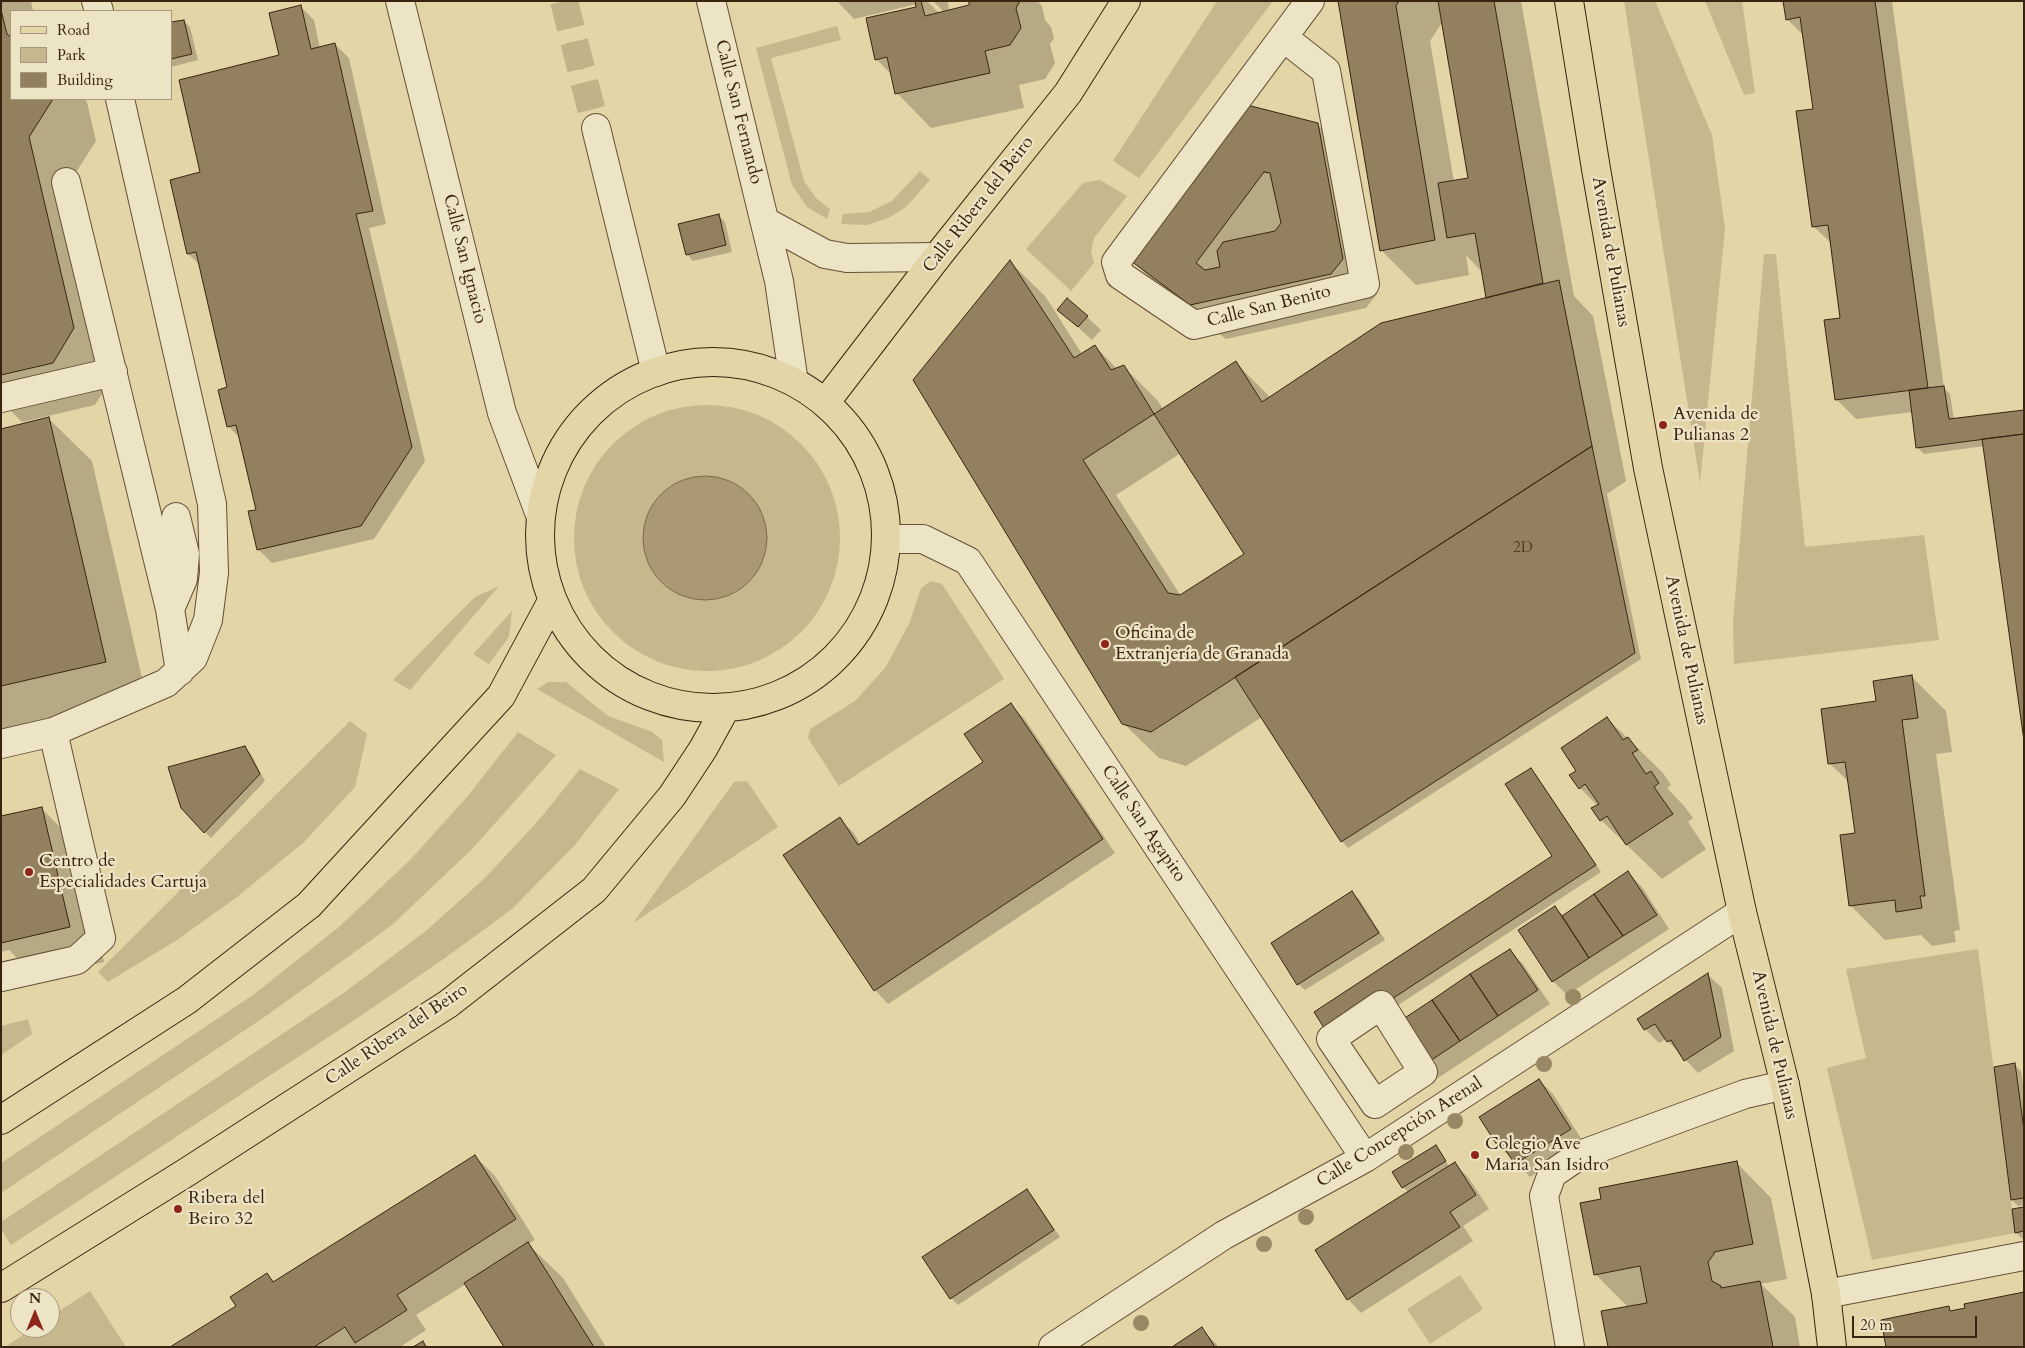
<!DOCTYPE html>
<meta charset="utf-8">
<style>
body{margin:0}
#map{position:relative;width:2025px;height:1348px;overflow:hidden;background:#e3d5a6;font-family:Cardo,serif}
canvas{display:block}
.frame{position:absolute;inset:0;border:2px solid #3b240f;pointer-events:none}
.legend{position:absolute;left:10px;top:10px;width:162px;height:90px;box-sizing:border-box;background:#ede4c5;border:1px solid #a6977c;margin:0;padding:6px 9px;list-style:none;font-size:15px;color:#3b240f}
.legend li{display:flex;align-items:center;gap:10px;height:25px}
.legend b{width:25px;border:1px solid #a6977c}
.north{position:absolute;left:10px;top:1288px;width:50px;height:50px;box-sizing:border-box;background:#ede4c5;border:1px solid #a6977c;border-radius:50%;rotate:0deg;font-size:14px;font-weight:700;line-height:20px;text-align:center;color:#3b240f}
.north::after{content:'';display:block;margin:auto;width:18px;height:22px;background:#8f2418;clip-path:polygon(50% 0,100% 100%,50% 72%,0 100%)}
.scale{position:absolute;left:1852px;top:1316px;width:125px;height:22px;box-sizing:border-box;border:2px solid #3b240f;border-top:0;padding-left:6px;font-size:15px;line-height:18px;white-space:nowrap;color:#3b240f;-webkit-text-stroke:4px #ede4c5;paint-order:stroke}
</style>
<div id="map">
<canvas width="2025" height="1348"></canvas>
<div class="frame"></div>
<ul class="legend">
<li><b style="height:6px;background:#e3d5a6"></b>Road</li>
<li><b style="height:14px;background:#c6b78c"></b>Park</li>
<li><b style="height:14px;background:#92805e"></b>Building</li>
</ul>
<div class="north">N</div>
<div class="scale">20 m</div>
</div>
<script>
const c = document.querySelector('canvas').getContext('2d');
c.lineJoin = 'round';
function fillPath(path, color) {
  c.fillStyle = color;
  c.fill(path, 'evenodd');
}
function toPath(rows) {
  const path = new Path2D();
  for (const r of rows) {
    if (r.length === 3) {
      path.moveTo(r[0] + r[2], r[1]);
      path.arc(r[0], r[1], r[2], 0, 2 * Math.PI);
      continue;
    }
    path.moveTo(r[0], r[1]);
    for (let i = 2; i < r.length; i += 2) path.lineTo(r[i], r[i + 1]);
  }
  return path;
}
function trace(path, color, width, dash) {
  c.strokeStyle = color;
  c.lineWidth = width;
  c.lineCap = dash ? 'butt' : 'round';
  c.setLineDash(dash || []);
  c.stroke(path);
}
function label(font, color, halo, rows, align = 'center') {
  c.font = font + ' Cardo,serif';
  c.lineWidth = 4.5;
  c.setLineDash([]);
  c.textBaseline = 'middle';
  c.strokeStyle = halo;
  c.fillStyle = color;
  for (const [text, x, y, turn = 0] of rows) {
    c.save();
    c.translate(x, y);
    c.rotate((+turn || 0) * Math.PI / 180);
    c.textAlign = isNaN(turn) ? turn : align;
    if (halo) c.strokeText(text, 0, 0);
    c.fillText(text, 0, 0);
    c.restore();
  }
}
fillPath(toPath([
 [1217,1,1273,1,1139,178,1113,161],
 [1624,1,1655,1,1712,135,1725,229,1700,483],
 [1705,1,1742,1,1755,93,1744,95],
 [837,26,841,40,771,58,804,181,816,198,830,209,827,219,807,207,792,185,756,48],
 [920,171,930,180,905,208,888,218,867,225,841,224,843,214,869,212,892,201],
 [1100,180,1127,196,1094,238,1091,252,1094,263,1071,291,1026,249,1083,183],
 [1764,254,1776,254,1805,547,1924,535,1939,640,1734,664,1733,622],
 [707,538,133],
 [931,581,942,584,1004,679,839,786,808,738,810,729,855,701,885,668,909,624,921,588],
 [499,586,410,690,393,680,475,597],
 [512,611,509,637,489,664,473,654],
 [548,682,566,682,608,716,652,732,662,740,664,762,537,689],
 [350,721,367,734,355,787,304,842,237,897,177,940,108,982,98,972],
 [518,732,556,755,472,849,392,925,266,1016,1,1193,1,1163,253,995,339,927,410,860,467,797],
 [580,769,619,789,574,846,512,909,445,958,359,1017,11,1245,1,1229,1,1222,345,992,427,930,485,878,538,821],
 [747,781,778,827,633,923,734,782],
 [1978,949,2015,1233,1872,1260,1827,1068,1866,1058,1846,969],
 [28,1019,32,1034,1,1055,1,1026],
 [1460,1275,1483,1309,1430,1344,1407,1309],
 [90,1291,126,1347,5,1347,34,1328,50,1328,50,1317]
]), '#c6b78c');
const water = toPath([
 [705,538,62]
]);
fillPath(water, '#aa9973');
trace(water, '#7e6a4b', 1);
fillPath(toPath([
 [1,1,31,1,33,11,11,11,11,99,84,99,87,102,96,141,71,180,116,371,95,405,22,422,1,401],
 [837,1,930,1,928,2,940,14,944,12,933,1,952,1,948,2,949,11,971,6,970,1,1037,1,1042,6,1045,20,1051,27,1054,38,1050,44,1055,63,1045,79,1019,85,1024,108,931,128,897,93,892,75,876,59,918,8,917,4,854,19],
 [1339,1,1521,1,1574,296,1593,316,1626,481,1607,494,1641,659,1348,848,1342,841,1262,717,1186,766,1159,758,1123,723,1010,262,1045,296,1082,354,1095,346,1117,369,1123,366,1158,401,1163,409,1235,362,1271,398,1488,299,1483,273,1466,255,1469,275,1416,285,1381,250],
 [1443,21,1470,179,1454,182,1430,41],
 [1181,453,1246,554,1181,596,1116,495],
 [1784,1,1892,1,1944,388,1950,394,1954,420,2024,411,1985,446,1924,454,1917,447,1913,412,1856,419,1836,399,1842,319,1832,244,1813,226,1814,110,1804,36,1787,19],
 [300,6,314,20,320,48,335,44,349,58,386,224,369,228,425,461,374,539,272,563,258,549,258,511,241,439,228,426,228,388,201,266,188,254,202,173,281,56],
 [184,21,190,27,198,60,171,67,171,24],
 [577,43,583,50,588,67,580,70,573,63],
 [1317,124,1352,159,1377,294,1366,308,1226,339,1168,296,1133,261],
 [719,216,725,222,732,252,693,261,687,254],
 [1059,310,1087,317,1101,330,1092,340],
 [49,419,92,461,148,704,1,738,1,430],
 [1912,677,1946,711,1952,752,1936,754,1960,930,1954,931,1956,942,1932,946,1921,935,1885,940,1850,905,1856,834,1850,783,1829,763,1877,702],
 [1011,705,1024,718,1115,853,888,1004,875,990,839,819,853,832,861,845,985,763],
 [1607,718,1663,773,1671,785,1667,788,1685,807,1693,818,1688,822,1706,849,1662,879,1601,820,1593,808,1598,806,1580,788,1578,771],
 [244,747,251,754,265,781,211,838,205,832],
 [1531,770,1537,776,1601,872,1339,1044,1554,857],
 [41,808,76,843,104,962,36,977,9,950,1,952,1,817],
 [1628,873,1642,887,1669,929,1567,995,1553,981,1555,908,1564,916],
 [1352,892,1359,899,1385,940,1305,990,1298,984],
 [1509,950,1523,964,1550,1004,1435,1080,1422,1066],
 [1708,975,1722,988,1734,1051,1698,1073,1666,1039,1659,1043,1645,1029,1639,1020],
 [2015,1065,2021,1071,2024,1091,2024,1205,2018,1206,2012,1200],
 [1539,1080,1553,1094,1584,1143,1530,1177,1500,1147],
 [1435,1146,1450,1167,1455,1164,1468,1177,1489,1209,1463,1226,1473,1241,1361,1313,1348,1299,1408,1192,1403,1187],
 [475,1156,495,1176,535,1240,528,1244,563,1278,606,1347,506,1347,466,1284,416,1315,426,1330,400,1347,173,1347,238,1306,267,1275,275,1282],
 [1737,1163,1771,1198,1787,1279,1761,1284,1795,1317,1800,1347,1609,1347,1629,1308,1595,1274],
 [1027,1191,1033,1197,1060,1237,958,1305,951,1298],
 [2024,1208,2024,1240,2016,1233],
 [1202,1329,1219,1347,1174,1347]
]), '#0003');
const building = toPath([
 [915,1,921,1,925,16,969,5,969,1,1020,1,1016,8,1021,28,1010,45,985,51,990,73,895,94,887,57,875,60,866,18,916,7,915,1],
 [1338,1,1399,1,1396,6,1435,240,1380,251,1338,1],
 [1438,1,1494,1,1543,283,1486,298,1475,233,1447,238,1438,183,1468,178,1438,1],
 [1783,1,1875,1,1928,388,1835,400,1824,320,1840,318,1828,225,1812,227,1796,111,1813,109,1800,17,1786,20,1783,1],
 [301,5,311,49,335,43,373,211,356,214,412,447,361,526,257,550,248,511,256,510,236,425,227,427,218,390,227,387,196,252,187,254,170,180,200,172,179,80,279,55,269,13,301,5],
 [1,10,7,34,11,37,11,99,53,99,29,137,74,328,53,363,1,375,1,10],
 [184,20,192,54,171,59,171,22,184,20],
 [577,42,582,61,572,64,567,44,577,42],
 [1247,105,1318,123,1343,259,1331,274,1190,305,1131,261,1247,105],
 [1264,172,1270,173,1281,223,1275,231,1223,242,1217,251,1220,267,1205,270,1196,263,1264,172],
 [719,214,726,245,686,255,678,224,719,214],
 [1010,260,1074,358,1095,345,1111,370,1124,365,1154,414,1236,361,1262,402,1381,323,1559,280,1592,446,1151,732,1122,724,913,380,1010,260],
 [1154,414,1244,554,1180,595,1168,593,1083,460,1154,414],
 [1067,298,1088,316,1078,327,1057,310,1067,298],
 [1944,386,1949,419,2024,410,2024,434,1916,448,1909,390,1944,386],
 [49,417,106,662,1,686,1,429,49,417],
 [2024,434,2024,741,1982,439,2024,434],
 [1592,446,1635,653,1341,842,1235,677,1592,446],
 [1912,675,1918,718,1902,720,1925,896,1920,896,1922,908,1896,912,1895,900,1849,906,1840,835,1855,833,1845,762,1828,764,1821,709,1876,701,1873,681,1912,675],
 [1011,703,1103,839,874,991,783,855,840,817,858,845,983,762,964,734,1011,703],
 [1607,717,1623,740,1628,737,1638,750,1632,753,1646,774,1651,771,1659,783,1654,787,1673,814,1626,845,1607,816,1600,821,1591,808,1599,804,1585,784,1579,789,1569,775,1576,771,1561,748,1607,717],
 [245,746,260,774,204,833,181,808,168,767,245,746],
 [1531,768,1596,865,1331,1039,1314,1012,1552,856,1505,784,1531,768],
 [42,807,70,927,1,943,1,816,42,807],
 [1628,871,1657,915,1623,936,1594,894,1628,871],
 [1352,891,1379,933,1297,985,1271,943,1352,891],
 [1594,894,1623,936,1589,958,1562,916,1594,894],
 [1555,906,1589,958,1552,982,1518,930,1555,906],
 [1510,949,1538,990,1498,1016,1470,974,1510,949],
 [1708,973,1721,1037,1684,1061,1671,1040,1667,1042,1655,1024,1644,1030,1637,1019,1708,973],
 [1470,974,1498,1016,1460,1041,1432,1000,1470,974],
 [1432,1000,1460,1041,1421,1067,1394,1025,1432,1000],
 [2015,1063,2024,1130,2024,1198,2011,1200,1994,1067,2015,1063],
 [1539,1079,1571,1129,1515,1164,1502,1145,1499,1148,1479,1117,1539,1079],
 [1436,1145,1446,1161,1402,1188,1392,1172,1436,1145],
 [475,1155,516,1219,397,1295,407,1310,355,1343,345,1327,314,1347,170,1347,236,1306,230,1297,267,1273,273,1282,475,1155],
 [1737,1161,1753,1244,1714,1252,1714,1254,1708,1262,1712,1281,1721,1286,1721,1288,1760,1281,1773,1347,1608,1347,1601,1311,1647,1303,1640,1266,1594,1275,1580,1203,1601,1199,1599,1188,1737,1161],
 [1455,1162,1476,1195,1450,1212,1460,1227,1347,1300,1315,1250,1455,1162],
 [1027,1189,1054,1230,950,1299,922,1257,1027,1189],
 [2024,1207,2024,1231,2015,1233,2012,1209,2024,1207],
 [528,1242,594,1347,504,1347,464,1283,528,1242],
 [2024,1292,2024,1347,1886,1347,1881,1320,1949,1306,1950,1311,1965,1308,1964,1304,2024,1292],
 [1202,1327,1215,1347,1172,1347,1202,1327],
 [423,1341,426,1347,413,1347,423,1341]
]);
fillPath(building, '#92805e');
trace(building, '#3b240f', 1);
trace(toPath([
 [564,1,596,128]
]), '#c1b288', 28, [28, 14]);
const minor = toPath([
 [96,1,99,11],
 [400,1,502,413,539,512],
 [711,1,779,281,793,376],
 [1283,37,1326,71,1365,284,1194,325,1120,275,1116,262,1310,1],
 [596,128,656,372],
 [66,182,170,609,180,671],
 [766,222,825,254,847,258,937,257],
 [1,398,113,372],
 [887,539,923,539,968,561,1365,1158],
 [170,609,183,579,185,554,176,517],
 [1,744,53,732,166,683,193,658,208,620,214,573,212,504,120,99],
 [1,977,77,960,101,938,53,732],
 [1381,1005,1423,1072,1375,1104,1331,1039,1381,1005],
 [1826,1294,2024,1256],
 [1053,1347,1224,1235,1365,1158,1742,912],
 [1570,1347,1544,1196,1552,1174,1580,1155,1745,1094,1785,1085]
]);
const major = toPath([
 [1569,1,1596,169,1648,468,1742,912,1785,1085,1826,1294,1832,1347],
 [713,535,173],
 [825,403,937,257,1068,93,1126,1],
 [1,1120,187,1000,309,905,501,696,551,603],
 [1,1288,187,1172,448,1004,594,890,672,796,703,749,725,709]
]);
trace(minor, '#655035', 30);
trace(major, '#3b240f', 30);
trace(minor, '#ede4c5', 28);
trace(major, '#e3d5a6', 28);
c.fillStyle = '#9a8864';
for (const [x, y] of [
 [1573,997],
 [1544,1064],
 [1455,1121],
 [1406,1152],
 [1306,1217],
 [1264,1244],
 [1141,1323]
]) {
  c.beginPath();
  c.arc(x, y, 8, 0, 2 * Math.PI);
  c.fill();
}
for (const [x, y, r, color] of [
 [1663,425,5,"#8f2418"],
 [1105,644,5,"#8f2418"],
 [29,872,5,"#8f2418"],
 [1475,1155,5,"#8f2418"],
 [178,1209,5,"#8f2418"]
]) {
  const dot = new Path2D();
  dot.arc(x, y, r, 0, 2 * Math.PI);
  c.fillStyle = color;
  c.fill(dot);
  trace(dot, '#ede4c5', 2);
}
label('15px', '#513b23', null, [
 ["2D",1523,549]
]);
label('18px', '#3b240f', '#ede4c5', [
 ["Calle San Fernando",738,112,76],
 ["Calle Ribera del Beiro",979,205,-52],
 ["Avenida de Pulianas",1610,252,80],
 ["Calle San Ignacio",464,259,76],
 ["Calle San Benito",1269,307,-14],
 ["Avenida de Pulianas",1686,650,78],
 ["Calle San Agapito",1143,824,56],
 ["Calle Ribera del Beiro",397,1035,-34],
 ["Avenida de Pulianas",1774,1045,77],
 ["Calle Concepción Arenal",1400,1133,-32]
]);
label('18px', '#3b240f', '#ede4c5', [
 ["Avenida de",1673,415],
 ["Pulianas 2",1673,436],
 ["Oficina de",1115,634],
 ["Extranjería de Granada",1115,655],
 ["Centro de",39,862],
 ["Especialidades Cartuja",39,883],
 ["Colegio Ave",1485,1145],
 ["Maria San Isidro",1485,1166],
 ["Ribera del",188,1199],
 ["Beiro 32",188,1220]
], 'left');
</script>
